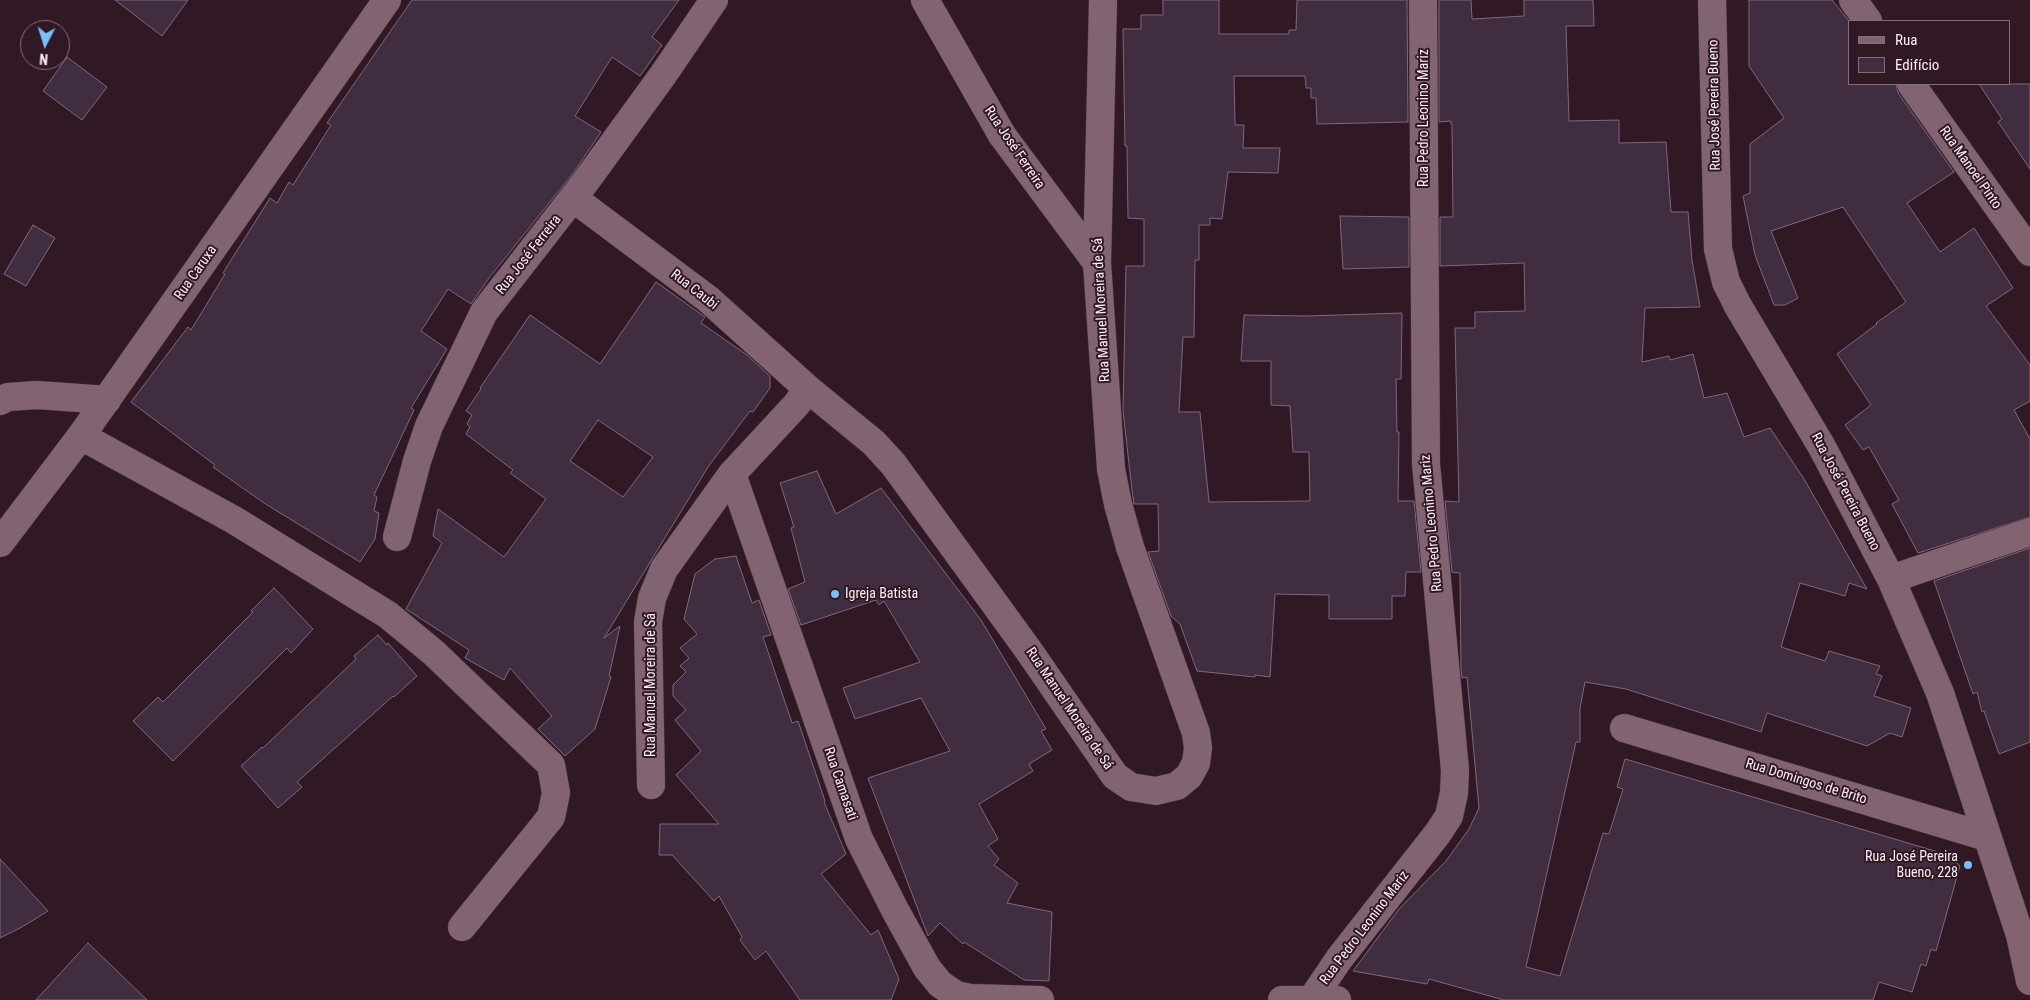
<!DOCTYPE html>
<meta charset="utf-8">
<style>
body{margin:0}
#map{position:relative;width:2030px;height:1000px;overflow:hidden;background:#311825;font-family:"Roboto Condensed",sans-serif}
canvas{display:block}
.legend{position:absolute;left:1848px;top:20px;width:162px;height:65px;box-sizing:border-box;background:#311825;border:1px solid #836e78;margin:0;padding:6px 9px;list-style:none;font-size:15px;color:#fdeef5}
.legend li{display:flex;align-items:center;gap:10px;height:25px}
.legend b{width:25px;border:1px solid #836e78}
.north{position:absolute;left:20px;top:20px;width:50px;height:50px;box-sizing:border-box;background:#311825;border:1px solid #836e78;border-radius:50%;rotate:185deg;font-size:14px;font-weight:700;line-height:20px;text-align:center;color:#fdeef5}
.north::after{content:'';display:block;margin:auto;width:18px;height:22px;background:#7abff8;clip-path:polygon(50% 0,100% 100%,50% 72%,0 100%)}
</style>
<div id="map">
<canvas width="2030" height="1000"></canvas>
<ul class="legend">
<li><b style="height:6px;background:#826371"></b>Rua</li>
<li><b style="height:14px;background:#402d3f"></b>Edifício</li>
</ul>
<div class="north">N</div>
</div>
<script>
const c = document.querySelector('canvas').getContext('2d');
c.lineJoin = 'round';
function fillPath(path, color) {
  c.fillStyle = color;
  c.fill(path, 'evenodd');
}
function toPath(rows) {
  const path = new Path2D();
  for (const r of rows) {
    path.moveTo(r[0], r[1]);
    for (let i = 2; i < r.length; i += 2) path.lineTo(r[i], r[i + 1]);
  }
  return path;
}
function trace(path, color, width, dash) {
  c.strokeStyle = color;
  c.lineWidth = width;
  c.lineCap = dash ? 'butt' : 'round';
  c.setLineDash(dash || []);
  c.stroke(path);
}
function label(font, color, halo, rows, align = 'center') {
  c.font = font + ' "Roboto Condensed",sans-serif';
  c.lineWidth = 4;
  c.setLineDash([]);
  c.textBaseline = 'middle';
  c.strokeStyle = halo;
  c.fillStyle = color;
  for (const [text, x, y, turn = 0] of rows) {
    c.save();
    c.translate(x, y);
    c.rotate((+turn || 0) * Math.PI / 180);
    c.textAlign = isNaN(turn) ? turn : align;
    if (halo) c.strokeText(text, 0, 0);
    c.fillText(text, 0, 0);
    c.restore();
  }
}
const building = toPath([
 [115,0,188,0,162,36,115,0],
 [412,0,679,0,652,37,662,45,640,76,612,57,575,116,601,132,574,172,489,278,471,304,448,289,421,331,447,349,411,408,414,410,374,495,377,497,374,511,379,513,375,539,360,562,264,503,213,467,215,465,131,402,188,327,191,330,225,274,223,273,270,198,277,203,289,182,293,185,331,125,327,123,412,0],
 [1163,0,1219,0,1219,34,1289,34,1289,30,1296,30,1297,0,1407,0,1408,122,1317,124,1316,98,1311,98,1311,88,1306,88,1305,76,1234,76,1235,125,1244,125,1243,148,1280,148,1278,173,1228,172,1222,219,1210,218,1210,225,1199,225,1199,260,1195,260,1194,337,1183,337,1179,412,1200,412,1209,502,1310,501,1309,452,1293,452,1290,406,1271,405,1271,361,1241,361,1244,315,1306,316,1402,313,1401,379,1396,379,1397,432,1399,432,1398,501,1414,501,1421,572,1406,572,1405,596,1392,596,1392,619,1329,619,1329,595,1275,594,1270,677,1255,675,1255,677,1197,671,1180,624,1171,616,1148,552,1159,551,1158,504,1134,504,1132,490,1123,411,1126,266,1144,266,1144,219,1128,218,1127,146,1125,146,1123,29,1141,29,1141,15,1163,15,1163,0],
 [1439,0,1471,0,1472,19,1524,16,1524,0,1593,0,1594,26,1566,26,1569,121,1619,120,1619,143,1666,142,1671,212,1688,212,1692,260,1700,307,1645,308,1642,362,1669,356,1670,360,1693,354,1704,398,1727,393,1744,437,1770,428,1804,479,1867,589,1849,583,1845,596,1800,583,1781,647,1825,661,1829,651,1880,666,1876,674,1882,676,1874,696,1911,708,1902,737,1890,733,1867,746,1767,713,1761,732,1626,689,1585,682,1580,708,1580,742,1576,742,1526,967,1560,976,1603,833,1609,834,1623,789,1617,787,1625,759,1945,854,1952,858,1960,866,1936,951,1931,949,1926,966,1921,964,1912,992,1879,982,1873,1000,1504,1000,1429,979,1427,984,1353,971,1399,909,1446,861,1469,829,1479,808,1467,677,1462,678,1461,670,1460,573,1452,572,1445,501,1459,502,1455,328,1475,328,1475,312,1525,311,1524,263,1440,266,1440,217,1453,217,1452,124,1451,124,1451,121,1439,122,1439,0],
 [1749,0,1832,0,1849,21,1849,84,1896,84,1898,93,1954,172,1907,203,1940,252,1974,228,2013,288,1986,306,2030,365,2030,401,2014,410,2030,439,2030,517,1918,553,1892,504,1899,500,1869,447,1863,450,1845,425,1871,405,1837,354,1877,324,1876,323,1906,302,1843,207,1771,231,1798,298,1785,305,1774,305,1755,255,1743,196,1750,193,1750,144,1784,118,1749,66,1749,0],
 [67,57,107,87,82,120,43,91,67,57],
 [1979,84,2030,84,2030,169,1998,122,2002,119,1979,84],
 [1340,216,1409,217,1409,267,1343,269,1340,216],
 [33,225,55,238,26,286,4,274,33,225],
 [656,282,705,317,701,323,747,355,770,376,770,388,753,412,750,411,708,467,604,638,620,626,609,676,611,677,595,729,565,756,538,729,552,716,510,668,504,680,465,658,469,650,406,609,442,543,433,536,438,509,504,557,546,499,510,473,513,470,466,434,470,427,467,424,472,415,466,411,481,389,480,388,530,315,600,364,656,282],
 [598,420,653,457,623,497,570,461,598,420],
 [817,471,836,514,881,488,981,620,1046,729,1041,731,1052,750,1029,764,1033,771,979,804,998,839,988,846,999,859,994,865,1018,883,1007,903,1052,912,1049,981,1024,980,964,942,963,944,940,923,928,936,868,778,950,751,921,698,855,719,843,688,920,662,884,601,879,605,876,600,801,625,788,589,805,582,791,528,794,527,780,483,817,471],
 [2030,548,2030,742,1999,754,1984,711,1982,712,1977,692,1973,694,1934,581,2030,548],
 [736,556,752,603,759,600,771,635,763,637,792,723,798,721,825,801,824,802,846,854,821,874,871,935,878,930,899,979,891,1000,800,1000,766,951,755,960,740,940,742,937,719,896,714,901,672,855,659,855,660,824,719,824,676,775,701,751,675,720,686,710,673,696,673,685,686,672,680,666,689,658,680,648,697,634,684,619,695,574,715,559,736,556],
 [274,588,313,629,291,653,287,648,173,761,133,721,158,697,163,702,253,612,251,611,274,588],
 [378,635,387,645,388,643,417,676,394,697,393,696,297,782,302,787,278,808,241,766,262,747,263,748,356,659,354,656,378,635],
 [0,859,48,911,22,927,0,938,0,859],
 [88,943,117,971,147,1000,36,1000,88,943]
]);
fillPath(building, '#402d3f');
trace(building, '#80677e', 1);
const minor = toPath([
 [925,0,1002,135,1097,263],
 [1712,0,1718,249,1726,282,1738,306,1822,447,1891,579,1940,693,2020,935,2030,981],
 [1853,0,1868,21],
 [1911,84,2030,252],
 [573,198,708,299,808,389],
 [0,401,8,397,37,395,107,400],
 [81,436,234,520,388,615,434,653,551,765,556,793,551,817,462,927],
 [732,474,859,839,895,910,927,968,940,984,956,995,970,998,1040,1000],
 [397,537,417,461,429,426,484,312,586,181,663,75,714,0],
 [0,543,81,436,387,0],
 [1891,579,2030,532],
 [1624,728,1987,837],
 [651,785,648,622,652,598,664,569,732,474,796,405,808,389,874,443,894,465,1029,651,1115,776,1131,787,1156,791,1177,786,1189,776,1196,763,1198,748,1196,733,1130,547,1118,504,1111,469,1097,263,1103,0],
 [1312,999,1339,959,1438,833,1449,816,1454,793,1455,770,1426,464,1423,0],
 [1282,1000,1337,1000]
]);
trace(minor, '#4a3741', 29);
trace(minor, '#826371', 28);
for (const [x, y, r, color] of [
 [835,594,5,"#7abff8"],
 [1968,865,5,"#7abff8"]
]) {
  const dot = new Path2D();
  dot.arc(x, y, r, 0, 2 * Math.PI);
  c.fillStyle = color;
  c.fill(dot);
  trace(dot, '#311825', 2);
}
label('14px', '#fdeef5', '#311825', [
 ["Rua José Pereira Bueno",1715,105,-91],
 ["Rua Pedro Leonino Mariz",1424,118,-90],
 ["Rua José Ferreira",1014,148,56],
 ["Rua Manoel Pinto",1970,168,55],
 ["Rua José Ferreira",529,255,-52],
 ["Rua Caruxa",196,273,-55],
 ["Rua Caubi",694,290,38],
 ["Rua Manuel Moreira de Sá",1102,310,-93],
 ["Rua José Pereira Bueno",1845,492,62],
 ["Rua Pedro Leonino Mariz",1432,523,-95],
 ["Rua Manuel Moreira de Sá",651,685,-90],
 ["Rua Manuel Moreira de Sá",1069,709,56],
 ["Rua Domingos de Brito",1806,782,17],
 ["Rua Camasati",840,784,71],
 ["Rua Pedro Leonino Mariz",1365,928,-53]
]);
label('14px', '#fdeef5', '#311825', [
 ["Igreja Batista",845,594],
 ["Rua José Pereira",1958,857,"right"],
 ["Bueno, 228",1958,873,"right"]
], 'left');
</script>
